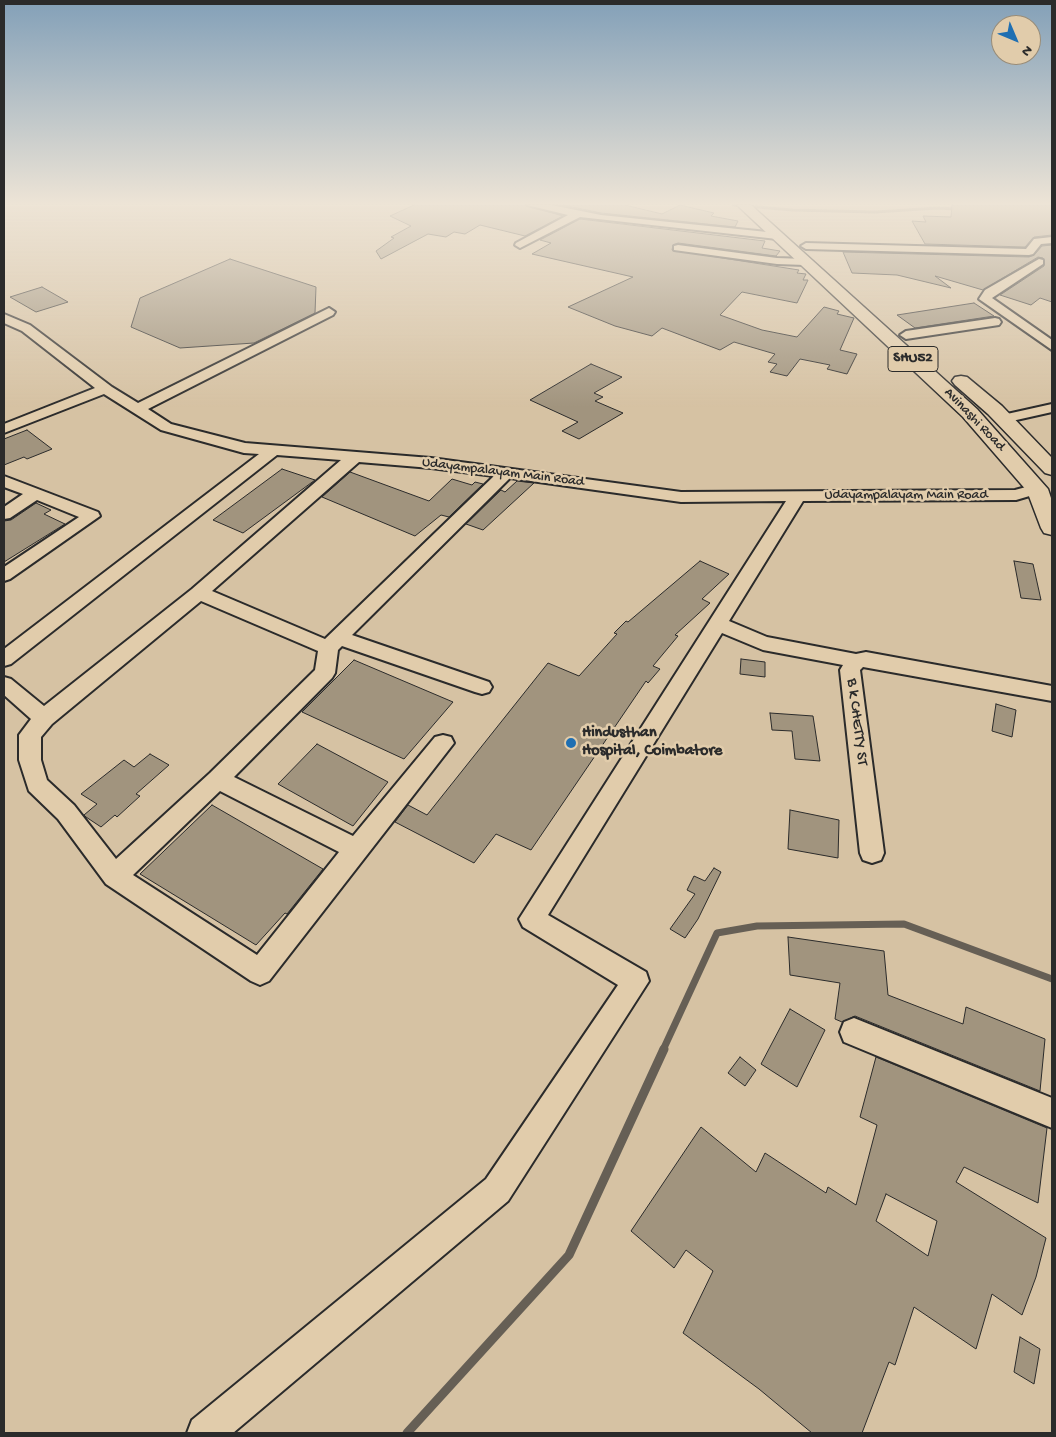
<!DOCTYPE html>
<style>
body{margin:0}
#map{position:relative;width:1056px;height:1437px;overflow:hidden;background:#d6c2a3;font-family:"Gochi Hand",sans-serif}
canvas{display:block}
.frame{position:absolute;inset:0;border:5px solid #2b2b2b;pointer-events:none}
.north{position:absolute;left:991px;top:15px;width:50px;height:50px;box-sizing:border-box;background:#e1ccab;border:1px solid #988c78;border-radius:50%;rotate:135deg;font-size:14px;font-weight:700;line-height:20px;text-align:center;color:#2b2b2b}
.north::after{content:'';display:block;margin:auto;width:18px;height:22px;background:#1f6fb2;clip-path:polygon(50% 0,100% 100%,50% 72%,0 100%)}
</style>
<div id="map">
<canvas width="1056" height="1437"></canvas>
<div class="frame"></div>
<div class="north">N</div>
</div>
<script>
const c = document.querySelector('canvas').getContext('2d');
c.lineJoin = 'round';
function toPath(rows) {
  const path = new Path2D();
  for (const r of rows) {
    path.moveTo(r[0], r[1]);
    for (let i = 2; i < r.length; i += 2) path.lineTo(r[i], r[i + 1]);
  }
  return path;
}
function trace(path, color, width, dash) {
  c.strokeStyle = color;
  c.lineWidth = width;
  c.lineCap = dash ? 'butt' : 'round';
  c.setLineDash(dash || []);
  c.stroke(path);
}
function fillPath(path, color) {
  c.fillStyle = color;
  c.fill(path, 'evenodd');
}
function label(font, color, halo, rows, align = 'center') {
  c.font = font + ' "Gochi Hand",sans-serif';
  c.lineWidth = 5;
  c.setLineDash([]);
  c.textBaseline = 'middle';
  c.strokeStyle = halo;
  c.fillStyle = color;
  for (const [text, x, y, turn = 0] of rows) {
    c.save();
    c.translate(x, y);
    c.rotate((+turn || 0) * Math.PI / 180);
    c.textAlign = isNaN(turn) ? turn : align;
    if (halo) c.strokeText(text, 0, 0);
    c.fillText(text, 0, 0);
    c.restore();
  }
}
trace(toPath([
 [733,205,793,210,875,212,936,208,958,209]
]), '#665f55', 3);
trace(toPath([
 [663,1050,717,933,757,926,904,924,1052,979]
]), '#665f55', 7);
trace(toPath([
 [407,1433,569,1255,664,1049]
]), '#665f55', 9);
const building = toPath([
 [414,205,525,205,563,216,525,236,480,225,465,234,454,232,446,237,428,234,381,259,376,251,394,238,391,237,411,226,390,216,414,205],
 [563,205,625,205,662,214,680,205,714,213,711,216,738,221,735,227,601,213,563,205],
 [952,205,1052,205,1052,235,1034,237,1025,247,925,244,912,221,926,222,923,216,951,217,952,205],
 [580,219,765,241,762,248,780,251,776,256,678,243,673,245,672,250,799,270,797,273,806,274,803,280,808,280,797,303,742,292,720,315,762,330,797,337,824,307,839,311,837,314,854,318,840,350,857,354,847,374,827,369,830,365,800,359,787,376,770,372,777,364,768,362,775,354,734,342,720,350,662,328,652,336,615,326,568,307,633,277,532,254,551,243,540,240,580,219],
 [1052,245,1052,302,1040,298,1031,305,1000,295,1044,266,1043,258,1038,257,983,290,935,276,951,288,897,275,852,273,843,252,1029,257,1034,255,1042,246,1052,245],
 [230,259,316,287,315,313,254,343,180,348,131,327,140,298,230,259],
 [42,287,68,302,36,312,10,297,42,287],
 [974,303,994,316,915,328,897,315,974,303],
 [591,364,622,377,594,393,603,397,595,401,623,413,579,439,562,431,578,422,530,400,591,364],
 [27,430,52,449,27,459,24,457,4,465,4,439,27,430],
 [282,469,315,480,243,533,213,520,282,469],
 [350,472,429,501,452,479,472,485,475,482,483,484,449,517,441,515,415,536,322,497,350,472],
 [517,481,534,483,483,530,466,524,501,490,505,492,517,481],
 [36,503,51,510,44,514,65,524,4,562,4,521,11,520,36,503],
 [700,561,729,574,702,599,710,603,675,635,678,636,653,666,660,669,648,683,646,681,531,850,496,834,474,863,395,822,408,805,427,815,548,663,579,676,617,634,614,633,626,621,628,622,700,561],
 [1014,561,1033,564,1041,600,1021,598,1014,561],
 [741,659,765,662,765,677,740,674,741,659],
 [354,660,453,702,404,759,302,712,354,660],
 [996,704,1016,710,1012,737,992,731,996,704],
 [770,713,813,716,820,761,795,759,792,731,772,730,770,713],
 [317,744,388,782,353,826,278,784,317,744],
 [150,754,169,765,136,794,140,796,117,817,115,815,101,827,86,817,84,815,97,804,81,794,124,760,134,767,150,754],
 [212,805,323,869,287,914,285,913,256,945,140,874,212,805],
 [790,810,839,820,838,858,788,849,790,810],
 [714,868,721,872,698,919,685,938,670,929,695,894,687,890,694,876,705,881,714,868],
 [788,937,884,951,888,995,963,1024,966,1007,1045,1039,1040,1091,855,1016,842,1022,835,1019,840,983,790,975,788,937],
 [790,1009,825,1030,797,1087,761,1064,790,1009],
 [740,1057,756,1070,745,1086,728,1073,740,1057],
 [876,1057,1047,1128,1038,1203,964,1167,956,1182,1046,1238,1036,1277,1022,1315,992,1294,976,1349,914,1307,895,1365,889,1362,862,1433,812,1433,759,1389,683,1333,713,1271,686,1250,674,1268,631,1231,701,1127,756,1172,765,1153,826,1193,828,1187,856,1205,877,1125,860,1117,876,1057],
 [886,1194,937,1221,928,1256,876,1221,886,1194],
 [1020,1337,1040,1349,1034,1384,1014,1372,1020,1337]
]);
fillPath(building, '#a1947e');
trace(building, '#2b2b2b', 1);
const street = toPath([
 [527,205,551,205,601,215,777,233,782,236,777,239,580,217,520,248,515,245,516,243,568,215,527,205],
 [1052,237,1052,243,1041,244,1033,254,1029,255,806,249,801,246,806,243,1026,249,1034,239,1052,237],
 [678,245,777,258,805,259,811,262,805,265,777,264,674,250,674,246,678,245],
 [1039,259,1043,260,1043,264,992,298,1052,340,1052,350,979,299,985,290,1039,259],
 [329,308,335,312,333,315,148,409,171,424,245,443,431,458,681,492,1015,490,1037,484,1043,486,1045,489,1043,492,1016,500,803,501,729,621,767,637,856,654,866,652,1052,686,1052,701,863,667,860,670,884,853,881,860,872,863,863,860,860,853,840,670,843,665,763,650,722,633,548,915,646,972,649,981,508,1201,233,1433,187,1433,192,1420,486,1179,618,985,523,927,519,919,786,501,681,502,510,478,352,635,489,682,492,687,489,692,482,694,475,692,342,646,338,650,335,673,332,678,234,777,353,836,435,737,443,735,451,737,454,743,269,981,260,985,251,981,106,884,58,819,29,791,19,760,19,735,31,719,4,695,4,677,11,679,44,706,192,589,341,460,277,455,11,664,4,666,4,649,259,454,244,453,161,430,104,394,4,433,4,424,95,388,22,331,4,323,4,314,30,325,112,387,138,403,329,308],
 [359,462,431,468,494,476,325,639,212,591,359,462],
 [201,601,318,651,315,670,210,773,116,859,74,805,47,780,41,760,41,737,52,724,201,601],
 [220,791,339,852,257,955,133,875,220,791],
 [995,318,999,319,1001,322,999,325,906,339,900,335,906,331,995,318],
 [1052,404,1052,412,1003,423,996,419,998,416,1052,404],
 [4,476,98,512,100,516,10,579,4,581,4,567,79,517,37,500,10,518,4,519,4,507,23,494,4,487,4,476],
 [854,1018,1052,1098,1052,1128,844,1042,840,1032,844,1022,854,1018]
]);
const primary = toPath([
 [737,205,751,205,977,409,1048,489,1052,501,1052,535,1044,533,1041,528,1027,491,963,417,737,205],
 [961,376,967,377,1002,406,1052,458,1052,475,1045,473,988,414,955,385,952,381,955,377,961,376]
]);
trace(street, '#2b2b2b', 4);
trace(primary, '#2b2b2b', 3);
fillPath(street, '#e1ccab');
fillPath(primary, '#e1ccab');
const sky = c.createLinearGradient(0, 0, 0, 407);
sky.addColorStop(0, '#83a0b8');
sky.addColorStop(0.5, '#ede4d6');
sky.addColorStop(1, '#ede4d600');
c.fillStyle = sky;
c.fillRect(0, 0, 1056, 407);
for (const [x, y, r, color] of [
 [571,743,6,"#1f6fb2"]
]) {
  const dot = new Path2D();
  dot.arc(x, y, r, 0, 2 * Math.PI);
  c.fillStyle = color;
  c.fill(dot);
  trace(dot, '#e1ccab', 2);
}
label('14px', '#2b2b2b', '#e1ccab', [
 ["Avinashi Road",974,420,46],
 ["Udayampalayam Main Road",503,473,7],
 ["Udayampalayam Main Road",906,496]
]);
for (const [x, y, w] of [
 [913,359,50]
]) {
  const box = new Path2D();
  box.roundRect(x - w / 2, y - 12.5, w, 25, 4);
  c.fillStyle = '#e1ccab';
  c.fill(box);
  trace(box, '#2b2b2b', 1);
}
label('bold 15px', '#2b2b2b', null, [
 ["SHU52",913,359]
]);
label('16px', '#2b2b2b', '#e1ccab', [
 ["B k CHETTY ST",856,722,83]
]);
label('bold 16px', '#2b2b2b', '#e1ccab', [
 ["Hindusthan",582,734],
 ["Hospital, Coimbatore",582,752]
], 'left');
</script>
